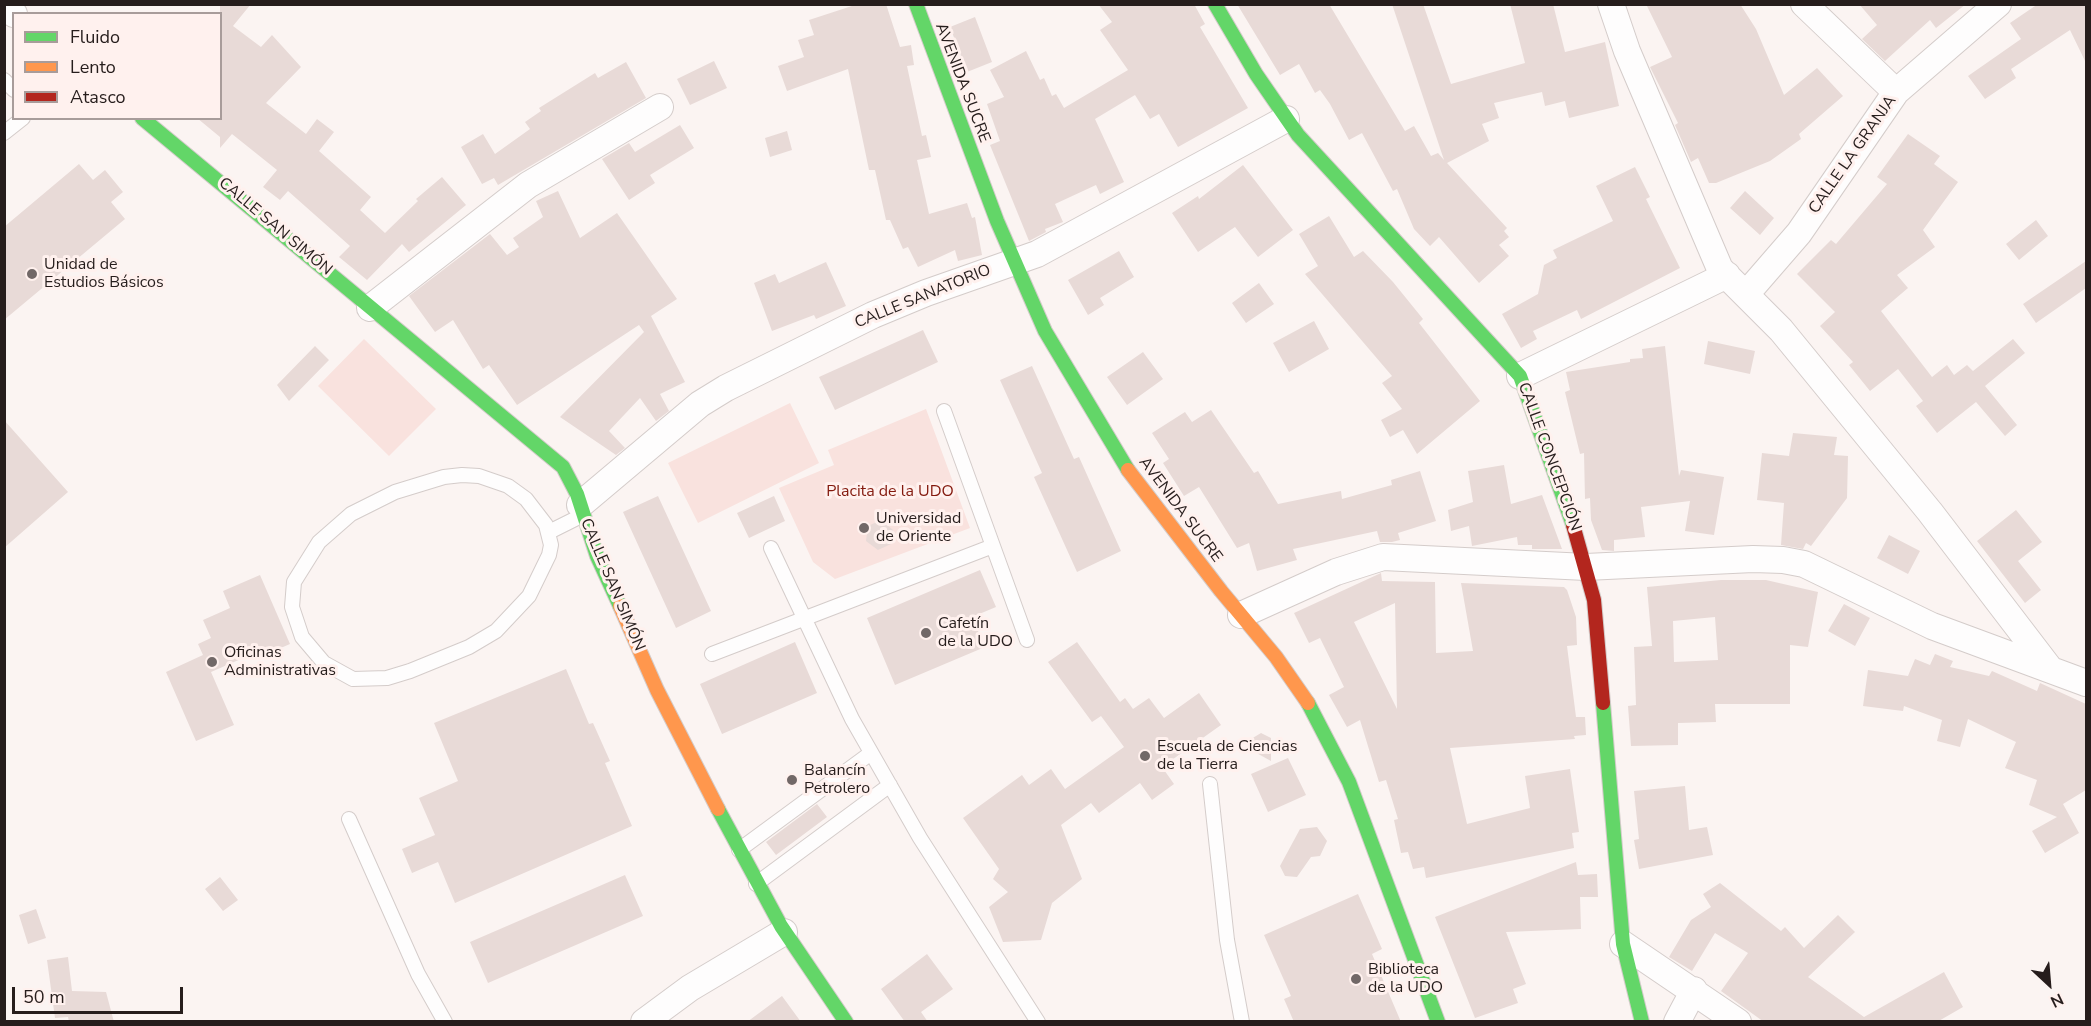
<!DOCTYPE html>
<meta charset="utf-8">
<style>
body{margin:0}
#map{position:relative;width:2091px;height:1026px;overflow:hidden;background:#fbf4f2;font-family:"Nunito Sans",sans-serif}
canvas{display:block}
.frame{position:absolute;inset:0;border:6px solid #261d1c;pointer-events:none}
.legend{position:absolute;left:12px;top:12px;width:210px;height:108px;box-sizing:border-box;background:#fff1ee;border:2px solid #a89c9a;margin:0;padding:8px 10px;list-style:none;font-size:18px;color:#261d1c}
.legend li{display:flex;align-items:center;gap:12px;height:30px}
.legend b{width:30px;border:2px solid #a89c9a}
.north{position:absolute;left:2019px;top:954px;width:60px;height:60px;-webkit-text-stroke:4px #fff1ee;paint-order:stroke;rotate:154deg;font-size:16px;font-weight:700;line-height:24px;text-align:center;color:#261d1c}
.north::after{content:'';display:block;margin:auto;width:21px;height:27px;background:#261d1c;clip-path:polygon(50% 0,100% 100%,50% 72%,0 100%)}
.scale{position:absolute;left:12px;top:987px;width:171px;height:27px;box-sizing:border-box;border:3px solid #261d1c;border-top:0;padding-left:8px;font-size:18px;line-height:21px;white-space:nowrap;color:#261d1c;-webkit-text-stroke:4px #fff1ee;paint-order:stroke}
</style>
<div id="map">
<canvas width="2091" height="1026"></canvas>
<div class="frame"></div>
<ul class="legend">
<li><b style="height:8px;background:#63d668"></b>Fluido</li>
<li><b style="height:8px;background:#ff974d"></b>Lento</li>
<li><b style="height:8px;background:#b3261e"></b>Atasco</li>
</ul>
<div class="north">N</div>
<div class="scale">50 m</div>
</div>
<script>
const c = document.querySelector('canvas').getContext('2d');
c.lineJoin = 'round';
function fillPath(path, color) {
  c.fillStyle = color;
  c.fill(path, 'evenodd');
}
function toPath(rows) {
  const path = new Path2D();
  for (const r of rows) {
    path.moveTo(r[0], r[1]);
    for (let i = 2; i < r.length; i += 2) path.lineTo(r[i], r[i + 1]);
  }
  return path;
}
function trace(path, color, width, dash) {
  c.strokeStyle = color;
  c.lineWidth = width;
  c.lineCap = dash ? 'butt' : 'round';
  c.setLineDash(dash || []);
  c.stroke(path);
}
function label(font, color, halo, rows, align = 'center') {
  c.font = font + ' "Nunito Sans",sans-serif';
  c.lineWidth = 6;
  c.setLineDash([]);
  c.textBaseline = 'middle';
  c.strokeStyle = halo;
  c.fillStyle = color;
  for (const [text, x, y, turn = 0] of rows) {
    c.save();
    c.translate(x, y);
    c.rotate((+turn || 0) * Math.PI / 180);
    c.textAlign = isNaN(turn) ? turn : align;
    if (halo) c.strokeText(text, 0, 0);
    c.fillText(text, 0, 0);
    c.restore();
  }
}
fillPath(toPath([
 [364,339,436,409,389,456,318,386],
 [790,403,819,463,698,523,668,463],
 [926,409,970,528,835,579,813,562,779,488,834,465,828,450]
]), '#f9e2de');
fillPath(toPath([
 [220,4,251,4,233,26,261,47,272,35,301,67,266,103,306,134,317,119,334,132,319,151,371,197,360,210,385,233,418,201,416,199,442,177,466,205,409,252,402,244,367,280,339,257,350,246,288,191,280,200,263,187,277,170,232,134,220,148,220,137,197,118,220,118],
 [858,4,886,4,900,47,911,45,914,65,907,66,922,136,926,135,931,157,917,160,929,214,967,203,972,218,975,217,982,255,958,261,955,250,918,267,908,247,903,249,890,220,886,220,875,170,869,170,848,69,787,91,778,66,804,57,798,40,814,35,809,20],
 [1098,4,1194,4,1205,24,1200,27,1248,108,1178,147,1159,114,1150,119,1135,95,1095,119,1124,182,1100,194,1096,185,1055,204,1063,222,1045,229,1046,232,1029,241,990,145,1000,141,987,104,1004,97,990,70,1026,51,1040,80,1044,78,1052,96,1056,94,1064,108,1128,70,1100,30,1112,22],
 [1237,4,1329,4,1405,131,1414,126,1431,156,1438,153,1444,160,1392,4,1423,4,1451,84,1525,63,1510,4,1553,4,1565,52,1605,42,1619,106,1569,118,1565,101,1545,106,1542,92,1494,103,1499,118,1482,124,1489,141,1447,163,1507,228,1504,231,1509,237,1499,245,1509,256,1479,283,1439,237,1430,246,1414,229,1397,189,1393,191,1362,133,1349,140,1330,104,1320,90,1315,93,1299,64,1280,75],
 [1646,4,1740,4,1756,29,1784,95,1817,68,1843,96,1799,134,1801,139,1770,161,1716,183,1709,183,1698,158,1691,162,1675,125,1678,123,1650,67,1672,57],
 [1859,4,1966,4,1936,28,1930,20,1885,61,1862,39,1877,25],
 [2038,4,2086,4,2086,63,2070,30,2011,69,2016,78,1985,99,1968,76,2021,39,2010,23],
 [975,17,992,62,967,72,950,27],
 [714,61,727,88,690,105,677,79],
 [626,62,646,98,498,185,494,178,482,184,461,147,483,134,495,154,530,129,525,122,541,111,539,108,595,73,598,78],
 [680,125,694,148,650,175,655,183,629,200,602,159,629,143,635,152],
 [787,131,792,150,770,157,765,138],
 [1908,134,1940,156,1934,164,1958,182,1923,230,1935,247,1897,275,1908,288,1881,311,1932,377,1947,365,1954,375,1967,365,1973,371,2013,339,2025,353,1985,386,2017,425,2005,436,1976,402,1937,433,1916,406,1923,401,1898,369,1870,391,1849,365,1853,362,1820,326,1835,312,1797,274,1831,240,1836,244,1887,184,1877,177],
 [79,164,93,180,105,170,123,192,111,202,125,219,4,320,4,227],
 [1243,165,1293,230,1258,257,1235,227,1198,252,1172,213,1198,196,1199,199],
 [1635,167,1650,197,1646,199,1680,268,1581,319,1577,310,1533,331,1537,339,1521,348,1502,314,1538,294,1544,265,1557,258,1553,250,1613,221,1596,186],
 [558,191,580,238,617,213,677,299,651,316,685,382,660,394,669,411,656,421,640,398,609,431,625,448,616,455,560,417,644,332,639,325,517,405,489,365,483,369,453,320,435,332,409,296,490,234,507,255,519,247,513,238,543,217,536,201],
 [1745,191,1774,218,1760,235,1730,208],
 [1329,216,1354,257,1363,251,1393,282,1423,319,1419,323,1480,401,1417,454,1403,430,1390,437,1381,420,1402,409,1382,383,1392,376,1305,274,1318,266,1299,234],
 [2036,220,2048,236,2019,260,2006,244],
 [1119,251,1134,277,1100,298,1104,305,1088,315,1068,280],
 [2086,261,2086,288,2036,323,2023,304],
 [826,262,846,306,816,319,814,315,772,331,754,283,775,274,779,283],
 [1259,283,1274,304,1246,323,1232,303],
 [1314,321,1329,349,1289,372,1273,343],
 [923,330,938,362,835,410,819,377],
 [1708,341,1755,351,1750,374,1704,364],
 [315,346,329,360,289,401,277,385],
 [1665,346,1679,476,1681,470,1724,477,1714,535,1685,531,1690,501,1641,507,1645,537,1614,540,1614,551,1602,550,1591,520,1590,498,1585,499,1584,453,1580,454,1565,392,1570,390,1566,372,1630,362,1630,359,1643,358,1642,349],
 [1143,352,1163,379,1127,405,1107,377],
 [1032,366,1074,459,1079,457,1121,551,1077,572,1034,477,1042,473,1000,380],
 [1211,410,1254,473,1258,471,1278,504,1341,491,1342,499,1392,485,1391,480,1420,471,1436,521,1398,533,1400,540,1392,542,1380,542,1377,531,1293,549,1297,560,1257,571,1249,543,1237,548,1199,487,1184,496,1163,463,1169,459,1152,433,1185,412,1192,422],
 [4,420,68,492,4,548],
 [1793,433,1837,437,1834,455,1848,456,1847,498,1811,546,1806,543,1803,549,1781,545,1784,503,1757,500,1762,453,1789,456],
 [1504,465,1511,504,1542,495,1562,549,1532,549,1532,545,1518,545,1517,537,1472,546,1469,526,1451,531,1448,510,1473,502,1468,471],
 [658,496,711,611,676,628,623,512],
 [774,496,785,521,749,538,737,513],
 [2016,510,2042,542,2018,561,2041,590,2025,603,1977,541],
 [881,520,893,530,891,544,878,550,866,541,868,526],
 [1889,535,1920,551,1908,574,1877,558],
 [980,570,996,607,972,617,985,647,895,685,867,618],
 [1381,573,1382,581,1435,582,1436,653,1473,651,1461,583,1564,587,1567,590,1576,617,1577,645,1567,646,1576,717,1585,717,1586,735,1574,736,1575,739,1450,748,1467,824,1530,808,1525,776,1570,769,1579,832,1572,833,1574,848,1426,878,1424,867,1413,869,1408,852,1401,853,1394,820,1398,819,1386,780,1379,782,1360,720,1347,727,1329,695,1344,687,1320,638,1309,643,1294,613],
 [1395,603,1397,709,1354,622],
 [260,575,290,644,253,660,250,655,211,672,234,725,196,741,166,672,203,655,198,644,211,638,203,620,230,608,223,591],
 [1721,580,1766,580,1818,592,1808,647,1790,645,1790,704,1715,704,1716,722,1678,723,1678,745,1631,746,1628,706,1636,705,1634,647,1652,646,1647,587],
 [1715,617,1718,660,1674,662,1673,621],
 [1844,604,1870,618,1855,646,1828,631],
 [795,642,817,693,722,734,700,684],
 [1077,642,1120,702,1125,698,1133,709,1149,698,1164,718,1199,693,1221,725,1162,767,1174,784,1152,800,1140,783,1099,813,1091,803,1061,825,1082,879,1052,903,1041,940,1003,942,989,907,1008,892,993,879,999,869,963,818,1022,775,1029,785,1051,769,1065,789,1124,747,1101,716,1092,722,1048,662],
 [1935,654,1953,661,1950,667,1989,676,1992,671,2037,691,2040,683,2086,704,2086,790,2063,804,2079,833,2045,853,2032,831,2057,817,2029,805,2037,780,2005,768,2016,742,1968,719,1960,747,1937,741,1942,720,1904,706,1903,711,1863,706,1868,670,1908,676,1915,659,1930,665],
 [566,669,589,724,593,723,610,761,605,763,632,826,455,903,438,862,412,873,402,849,435,835,419,798,458,781,434,723],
 [1261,733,1271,738,1271,761,1251,750,1251,739],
 [1288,758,1306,795,1268,812,1251,774],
 [1685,786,1689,830,1707,827,1713,855,1639,869,1634,840,1639,839,1634,791],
 [817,804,827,817,776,855,766,842],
 [1317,827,1327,841,1320,856,1311,857,1297,877,1285,876,1280,866,1300,829],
 [1576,862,1578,875,1597,874,1598,897,1580,897,1581,929,1506,932,1526,984,1513,989,1518,1003,1475,1018,1435,917],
 [625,875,643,916,488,983,470,942],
 [220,877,238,900,223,911,205,889],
 [1720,883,1781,931,1785,927,1804,948,1838,915,1855,932,1808,977,1864,1017,1944,972,1963,1007,1937,1022,1764,1022,1721,991,1748,953,1715,933,1692,971,1669,957,1691,920,1711,907,1703,894],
 [1358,894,1382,949,1372,954,1401,1022,1294,1022,1284,999,1291,996,1264,935],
 [36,909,46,938,28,944,19,915],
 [927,954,953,989,921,1012,928,1022,905,1022,881,989],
 [68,957,72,991,106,992,114,1022,69,1022,68,1017,55,1018,47,960],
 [782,996,801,1022,747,1022]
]), '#e8dad7');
const lane = toPath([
 [4,80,14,90],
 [4,133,23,118],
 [944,411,1027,640],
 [462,475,479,476,508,486,526,499,546,525,551,545,549,555,529,596,496,631,469,647,410,671,387,678,353,679,324,663,302,637,292,607,294,582,319,542,351,514,395,492,444,477,462,475],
 [549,532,583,515],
 [771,548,852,719,920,838,1038,1022],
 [712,654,993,546],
 [1210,784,1227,940,1242,1022],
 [349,819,418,974,445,1022],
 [739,850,871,753],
 [756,884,890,785]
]);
const street = toPath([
 [1611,4,1627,51,1720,269,1781,330,1930,512,2050,669],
 [1804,4,1896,92],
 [4,5,14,14],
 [1747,293,1799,233,1896,92,1998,4],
 [370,308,528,185,660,107],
 [1520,376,1727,275],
 [580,505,700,404,726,388,873,315,926,293,1037,254,1286,119],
 [1241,615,1336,572,1383,557,1586,567,1753,559,1783,560,1804,564,1932,626,2086,683],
 [1623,944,1738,1022],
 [644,1022,690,988,784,932],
 [1677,1022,1694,990]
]);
const fast = toPath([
 [916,4,997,221,1045,331,1128,470],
 [1215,4,1256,74,1298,135,1520,376,1573,525],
 [142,118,563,467,577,494,597,556,620,606],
 [1308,703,1349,782,1438,1022],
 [1603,703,1623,944,1642,1022],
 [718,809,781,926,846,1022]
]);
const slow = toPath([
 [1128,470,1221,591,1276,657,1308,703],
 [620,606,657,690,718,809]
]);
const jam = toPath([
 [1573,525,1594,600,1603,703]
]);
trace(lane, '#d4ccca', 16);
trace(street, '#d4ccca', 28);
trace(fast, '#d4ccca', 16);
trace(slow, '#d4ccca', 16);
trace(jam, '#d4ccca', 16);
trace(lane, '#fefdfd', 14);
trace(street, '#fefdfd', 26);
trace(fast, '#63d668', 14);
trace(slow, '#ff974d', 14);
trace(jam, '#b3261e', 14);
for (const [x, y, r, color] of [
 [32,274,6,"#716867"],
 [864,528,6,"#716867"],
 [926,633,6,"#716867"],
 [212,662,6,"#716867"],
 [1145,756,6,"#716867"],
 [792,780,6,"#716867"],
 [1356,979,6,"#716867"]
]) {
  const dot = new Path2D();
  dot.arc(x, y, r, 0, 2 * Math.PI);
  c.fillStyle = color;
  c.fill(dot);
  trace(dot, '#fff1ee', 2);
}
label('16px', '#261d1c', '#fff1ee', [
 ["AVENIDA SUCRE",962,83,69],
 ["CALLE LA GRANJA",1853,155,-55],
 ["CALLE SAN SIMÓN",275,227,40],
 ["CALLE SANATORIO",923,297,-22],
 ["CALLE CONCEPCIÓN",1549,457,70],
 ["AVENIDA SUCRE",1180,510,53],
 ["CALLE SAN SIMÓN",612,585,67]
]);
label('16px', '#261d1c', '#fff1ee', [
 ["Unidad de",44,265],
 ["Estudios Básicos",44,283],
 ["Universidad",876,519],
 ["de Oriente",876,537],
 ["Cafetín",938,624],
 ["de la UDO",938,642],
 ["Oficinas",224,653],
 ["Administrativas",224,671],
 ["Escuela de Ciencias",1157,747],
 ["de la Tierra",1157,765],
 ["Balancín",804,771],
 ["Petrolero",804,789],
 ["Biblioteca",1368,970],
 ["de la UDO",1368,988]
], 'left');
label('16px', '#83190d', '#fff1ee', [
 ["Placita de la UDO",890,492]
]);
</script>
